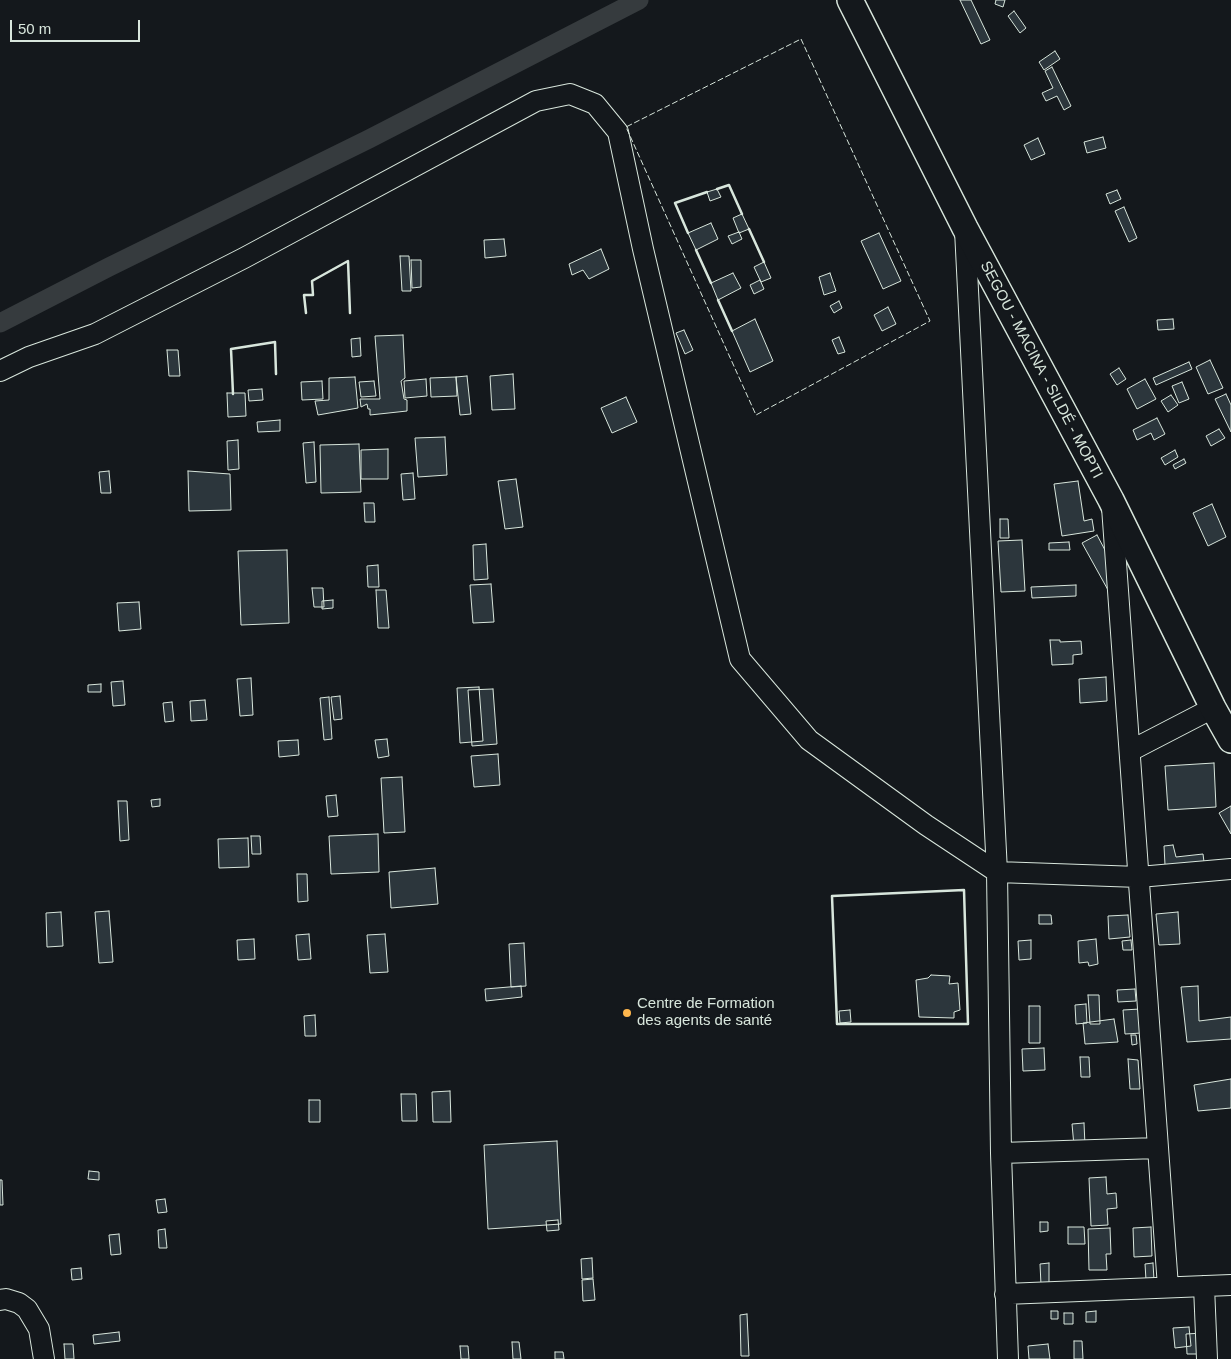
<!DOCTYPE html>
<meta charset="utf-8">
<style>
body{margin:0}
#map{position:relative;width:1231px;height:1359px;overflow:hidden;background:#14181c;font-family:Arial,sans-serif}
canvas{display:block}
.scale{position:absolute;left:10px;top:20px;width:130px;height:22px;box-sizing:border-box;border:2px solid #d8e6dc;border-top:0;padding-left:6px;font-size:15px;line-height:18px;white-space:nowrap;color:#d8e6dc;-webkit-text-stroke:4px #14181c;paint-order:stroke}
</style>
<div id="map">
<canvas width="1231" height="1359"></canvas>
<div class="scale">50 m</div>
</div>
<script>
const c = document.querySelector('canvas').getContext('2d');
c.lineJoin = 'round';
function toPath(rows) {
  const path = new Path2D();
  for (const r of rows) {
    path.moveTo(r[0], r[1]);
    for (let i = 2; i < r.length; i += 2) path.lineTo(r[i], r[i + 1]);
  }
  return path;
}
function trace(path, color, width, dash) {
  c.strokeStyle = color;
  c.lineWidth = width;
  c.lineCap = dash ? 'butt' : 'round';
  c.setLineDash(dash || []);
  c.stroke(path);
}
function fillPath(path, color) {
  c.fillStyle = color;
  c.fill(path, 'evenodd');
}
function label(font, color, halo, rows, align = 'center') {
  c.font = font + ' Arial,sans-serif';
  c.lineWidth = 4;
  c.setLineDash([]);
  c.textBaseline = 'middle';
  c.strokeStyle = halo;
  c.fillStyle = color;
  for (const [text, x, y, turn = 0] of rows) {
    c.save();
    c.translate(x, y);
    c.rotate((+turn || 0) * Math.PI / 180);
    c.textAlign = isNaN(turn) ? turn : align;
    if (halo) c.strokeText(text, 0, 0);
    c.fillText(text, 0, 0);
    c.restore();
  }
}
trace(toPath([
 [0,323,109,267,369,139,639,0]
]), '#363b3e', 19);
const building = toPath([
 [960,0,971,0,990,40,981,44,960,0],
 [996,0,1005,0,1003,7,995,4,996,0],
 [1014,11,1026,28,1020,33,1008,16,1014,11],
 [1055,51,1060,59,1044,70,1039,62,1055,51],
 [1052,67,1071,106,1064,110,1057,96,1046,101,1042,93,1053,88,1045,71,1052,67],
 [1103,137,1106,148,1087,153,1084,142,1103,137],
 [1038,138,1045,154,1031,160,1024,145,1038,138],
 [717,189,721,197,710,201,707,192,717,189],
 [1117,190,1121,199,1110,204,1106,194,1117,190],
 [1124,207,1137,238,1129,242,1115,211,1124,207],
 [742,214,749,229,739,233,733,218,742,214],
 [711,223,718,239,696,250,688,233,711,223],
 [739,232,742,239,732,244,728,236,739,232],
 [879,233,901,281,883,289,861,241,879,233],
 [504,239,506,256,485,258,484,240,504,239],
 [601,249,609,269,589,279,583,270,572,275,569,264,601,249],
 [400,256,409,256,411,291,402,291,400,256],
 [411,260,421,260,421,287,412,288,411,260],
 [764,262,771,278,761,282,754,267,764,262],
 [733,273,741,288,718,300,711,283,733,273],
 [830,273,836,291,824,295,819,277,830,273],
 [760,280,764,289,754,294,750,285,760,280],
 [839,301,842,308,834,313,830,306,839,301],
 [888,307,896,324,882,331,874,315,888,307],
 [755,319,773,361,750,372,732,331,755,319],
 [1173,319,1174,329,1158,330,1157,320,1173,319],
 [684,330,693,350,685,354,676,333,684,330],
 [403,335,405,378,401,381,404,399,407,400,407,411,370,415,370,409,368,409,367,404,361,407,360,399,380,399,375,336,403,335],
 [839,337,845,352,838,354,832,340,839,337],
 [360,338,361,356,352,357,351,339,360,338],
 [167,350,178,350,180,376,169,376,167,350],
 [1210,360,1223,388,1208,394,1196,367,1210,360],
 [1189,362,1192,369,1156,385,1153,378,1189,362],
 [1119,368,1126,379,1117,385,1110,374,1119,368],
 [513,374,515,409,492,410,490,376,513,374],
 [467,376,471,414,460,415,456,377,467,376],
 [355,377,358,408,318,415,315,401,329,400,329,378,355,377],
 [456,377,457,396,431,397,430,378,456,377],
 [426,379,427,396,405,398,404,381,426,379],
 [1145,379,1156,399,1137,409,1127,389,1145,379],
 [322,381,323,399,302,400,301,382,322,381],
 [374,381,376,396,361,397,359,382,374,381],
 [1182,382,1189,399,1179,403,1172,386,1182,382],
 [262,389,263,400,249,401,248,390,262,389],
 [227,393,245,393,246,416,228,417,227,393],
 [1226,394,1231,405,1231,432,1215,399,1226,394],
 [1171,395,1178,405,1168,412,1161,401,1171,395],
 [626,397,637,422,612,433,601,408,626,397],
 [1157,418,1165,434,1154,440,1151,433,1137,440,1133,430,1157,418],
 [280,420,280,431,258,432,257,422,280,420],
 [1219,429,1225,438,1211,446,1206,436,1219,429],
 [445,437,447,475,418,477,415,438,445,437],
 [238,440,239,469,228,470,227,441,238,440],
 [314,442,316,482,306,483,303,443,314,442],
 [359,444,361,492,321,493,320,445,359,444],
 [388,449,388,479,361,479,361,450,388,449],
 [1175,450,1178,457,1165,465,1161,458,1175,450],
 [1184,459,1186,463,1175,469,1173,465,1184,459],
 [109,471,111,493,101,493,99,472,109,471],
 [188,471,230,474,231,510,189,511,188,471],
 [413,473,415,499,403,500,401,474,413,473],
 [516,479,523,527,505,529,498,481,516,479],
 [1078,481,1084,521,1092,519,1094,531,1062,536,1054,484,1078,481],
 [364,503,374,503,375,522,365,522,364,503],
 [1212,504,1226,537,1208,546,1193,513,1212,504],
 [1000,519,1008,519,1009,538,1000,538,1000,519],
 [1097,535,1122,582,1108,590,1082,543,1097,535],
 [1022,540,1025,591,1001,592,998,541,1022,540],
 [1069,542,1070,550,1049,550,1049,543,1069,542],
 [486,544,488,579,474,580,473,545,486,544],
 [287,550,289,623,241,625,238,551,287,550],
 [378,565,379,587,368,587,367,566,378,565],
 [491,584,494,622,473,623,470,585,491,584],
 [1076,585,1076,596,1032,598,1031,587,1076,585],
 [312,588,323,588,324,607,314,607,312,588],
 [376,590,386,590,389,628,378,628,376,590],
 [333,600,333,608,322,609,322,601,333,600],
 [139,602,141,629,119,631,117,603,139,602],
 [1050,640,1060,640,1060,642,1081,641,1082,654,1073,655,1073,664,1052,665,1050,640],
 [1106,677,1107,701,1080,703,1079,679,1106,677],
 [251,678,253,715,240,716,237,679,251,678],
 [123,681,125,705,113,706,111,682,123,681],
 [101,684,101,692,88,692,88,685,101,684],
 [479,687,483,741,460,743,457,688,479,687],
 [493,689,497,744,472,746,468,690,493,689],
 [340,696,342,719,334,720,331,697,340,696],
 [329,697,332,739,324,740,320,698,329,697],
 [205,700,207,720,191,721,190,701,205,700],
 [172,702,174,721,165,722,163,703,172,702],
 [387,739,389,756,378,758,375,740,387,739],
 [298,740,299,755,279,757,278,741,298,740],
 [498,754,500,785,474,787,471,756,498,754],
 [1214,763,1216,807,1168,810,1165,766,1214,763],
 [402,777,405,832,384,833,381,778,402,777],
 [336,795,338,816,328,817,326,796,336,795],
 [160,799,160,806,152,807,151,800,160,799],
 [118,801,127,801,129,840,120,841,118,801],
 [1231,806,1231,834,1219,813,1231,806],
 [378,834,379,872,331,874,329,836,378,834],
 [251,836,260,836,261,854,252,854,251,836],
 [248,838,249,867,219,868,218,839,248,838],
 [1173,845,1176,857,1203,854,1204,862,1165,865,1164,846,1173,845],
 [435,868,438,904,391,908,389,872,435,868],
 [297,874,307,874,308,901,298,902,297,874],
 [109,911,113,962,99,963,95,912,109,911],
 [61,912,63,946,47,947,46,913,61,912],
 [1178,912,1180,944,1159,945,1156,914,1178,912],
 [1039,915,1051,915,1052,924,1039,924,1039,915],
 [1128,915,1130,937,1109,939,1108,916,1128,915],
 [309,934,311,959,298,960,296,935,309,934],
 [385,934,388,972,370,973,367,935,385,934],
 [254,939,255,959,238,960,237,940,254,939],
 [1096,939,1098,964,1089,966,1088,962,1079,963,1078,941,1096,939],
 [1031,940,1031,959,1019,960,1018,941,1031,940],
 [1131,940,1132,950,1123,950,1122,941,1131,940],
 [524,943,526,986,511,987,509,944,524,943],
 [931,975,950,976,949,984,958,983,960,1010,954,1012,954,1018,919,1017,916,980,928,978,931,975],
 [521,986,522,997,486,1001,485,989,521,986],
 [1198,986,1199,1021,1231,1017,1231,1039,1187,1042,1181,987,1198,986],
 [1135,989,1136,1001,1118,1002,1117,990,1135,989],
 [1088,995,1099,995,1100,1024,1090,1024,1088,995],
 [1086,1004,1087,1023,1076,1024,1075,1005,1086,1004],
 [1029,1006,1040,1006,1040,1043,1029,1043,1029,1006],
 [1140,1009,1142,1033,1125,1034,1123,1010,1140,1009],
 [850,1010,851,1022,840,1023,839,1011,850,1010],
 [315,1015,316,1036,305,1036,304,1016,315,1015],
 [1114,1019,1118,1042,1085,1044,1083,1023,1114,1019],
 [1131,1035,1136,1035,1137,1044,1132,1045,1131,1035],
 [1044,1048,1045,1070,1023,1071,1022,1049,1044,1048],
 [1080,1057,1089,1057,1090,1077,1081,1077,1080,1057],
 [1128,1059,1138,1060,1140,1089,1130,1089,1128,1059],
 [1231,1079,1231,1108,1198,1111,1194,1085,1231,1079],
 [450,1091,451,1122,433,1122,432,1092,450,1091],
 [401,1094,416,1094,417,1121,402,1121,401,1094],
 [309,1100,320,1100,320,1122,309,1122,309,1100],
 [1084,1123,1085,1145,1074,1146,1072,1124,1084,1123],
 [557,1141,561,1224,488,1229,484,1145,557,1141],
 [89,1171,99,1172,99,1180,88,1179,89,1171],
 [1106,1177,1107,1194,1116,1193,1117,1208,1107,1209,1108,1225,1091,1226,1089,1178,1106,1177],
 [0,1180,2,1180,3,1205,0,1205,0,1180],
 [165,1199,167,1212,158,1213,156,1200,165,1199],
 [558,1220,559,1230,547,1231,546,1221,558,1220],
 [1040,1222,1048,1222,1048,1231,1040,1232,1040,1222],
 [1068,1227,1084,1227,1085,1244,1068,1244,1068,1227],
 [1151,1227,1152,1256,1134,1257,1133,1228,1151,1227],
 [1110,1228,1111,1254,1106,1254,1107,1270,1089,1270,1088,1229,1110,1228],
 [165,1229,167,1248,159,1248,158,1230,165,1229],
 [119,1234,121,1254,111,1255,109,1235,119,1234],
 [592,1258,593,1278,582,1279,581,1259,592,1258],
 [1049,1263,1049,1285,1041,1285,1040,1264,1049,1263],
 [1153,1263,1154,1280,1146,1280,1145,1264,1153,1263],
 [81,1268,82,1279,72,1280,71,1269,81,1268],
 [593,1279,595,1300,583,1301,582,1280,593,1279],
 [1051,1311,1058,1311,1058,1319,1051,1319,1051,1311],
 [1096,1311,1096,1322,1086,1322,1086,1312,1096,1311],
 [1064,1313,1073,1313,1073,1324,1064,1324,1064,1313],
 [747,1314,749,1356,741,1356,740,1315,747,1314],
 [1189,1327,1191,1346,1175,1348,1173,1328,1189,1327],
 [119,1332,120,1341,94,1344,93,1335,119,1332],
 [1203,1333,1203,1354,1187,1354,1186,1334,1203,1333],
 [1074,1341,1082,1341,1083,1359,1074,1359,1074,1341],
 [512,1342,519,1342,521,1359,513,1359,512,1342],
 [64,1344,73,1344,74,1359,65,1359,64,1344],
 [1048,1344,1050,1359,1029,1359,1028,1346,1048,1344],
 [460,1346,468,1346,469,1359,461,1359,460,1346],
 [555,1352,563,1352,564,1359,555,1359,555,1352]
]);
fillPath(building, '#2c363c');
trace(building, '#d8e6dc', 1);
const minor = toPath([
 [965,230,997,872,1001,1153,1008,1359],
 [0,371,29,357,95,334,244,258,536,101,570,94,595,104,618,132,643,249,740,659,809,740,926,825,997,872,1139,877,1231,869],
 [1112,507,1168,1287],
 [1130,751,1213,708],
 [1001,1153,1158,1148],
 [1204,1286,1207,1359],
 [1005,1294,1231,1285],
 [0,1300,6,1299,19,1303,27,1309,39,1329,44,1359]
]);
const major = toPath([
 [850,0,965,228,1111,500,1213,708,1231,740]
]);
trace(minor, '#d8e6dc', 22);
trace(major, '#d8e6dc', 28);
trace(minor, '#14181c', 20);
trace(major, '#14181c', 25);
trace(toPath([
 [801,39,930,321,756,415,626,127,801,39]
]), '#d8e6dc', 1, [6, 2.5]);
trace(toPath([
 [717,189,729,185,742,214],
 [749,229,764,262],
 [688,233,675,203,707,192],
 [696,250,711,283],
 [718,300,732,331],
 [306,313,304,295,313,295,312,281,348,261,350,313],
 [233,394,231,349,275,342,276,374],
 [964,890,968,1024,837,1024,832,896,964,890]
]), '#d8e6dc', 2.5);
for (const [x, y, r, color] of [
 [627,1013,5,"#ffb74d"]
]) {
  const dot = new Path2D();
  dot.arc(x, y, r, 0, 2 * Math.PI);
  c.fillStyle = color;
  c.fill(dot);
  trace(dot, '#14181c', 2);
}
label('15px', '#d8e6dc', '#14181c', [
 ["SEGOU - MACINA - SILDÉ - MOPTI",1041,370,62]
]);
label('15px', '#d8e6dc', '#14181c', [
 ["Centre de Formation",637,1004],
 ["des agents de santé",637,1021]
], 'left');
</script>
